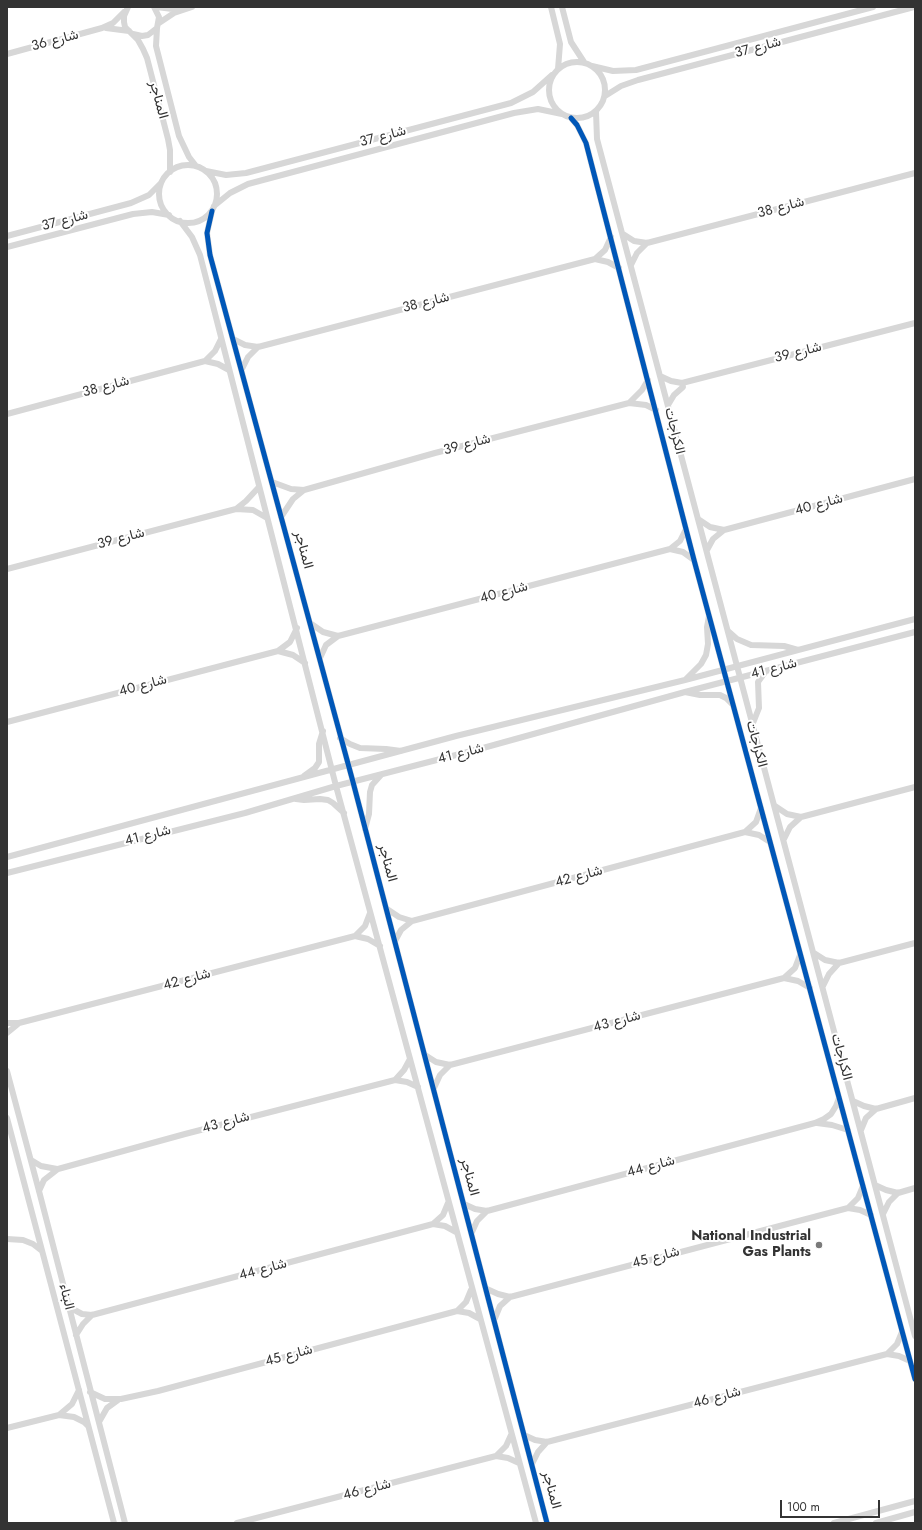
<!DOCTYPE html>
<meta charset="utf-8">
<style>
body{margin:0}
#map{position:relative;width:922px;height:1530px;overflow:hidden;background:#fff;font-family:Jost,sans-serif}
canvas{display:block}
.frame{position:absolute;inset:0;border:8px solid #333;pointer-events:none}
.scale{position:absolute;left:780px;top:1500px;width:100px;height:18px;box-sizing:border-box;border:2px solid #333;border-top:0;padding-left:5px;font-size:12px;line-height:14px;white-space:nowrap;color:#333;-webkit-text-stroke:3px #fff;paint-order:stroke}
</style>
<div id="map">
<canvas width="922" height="1530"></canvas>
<div class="frame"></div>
<div class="scale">100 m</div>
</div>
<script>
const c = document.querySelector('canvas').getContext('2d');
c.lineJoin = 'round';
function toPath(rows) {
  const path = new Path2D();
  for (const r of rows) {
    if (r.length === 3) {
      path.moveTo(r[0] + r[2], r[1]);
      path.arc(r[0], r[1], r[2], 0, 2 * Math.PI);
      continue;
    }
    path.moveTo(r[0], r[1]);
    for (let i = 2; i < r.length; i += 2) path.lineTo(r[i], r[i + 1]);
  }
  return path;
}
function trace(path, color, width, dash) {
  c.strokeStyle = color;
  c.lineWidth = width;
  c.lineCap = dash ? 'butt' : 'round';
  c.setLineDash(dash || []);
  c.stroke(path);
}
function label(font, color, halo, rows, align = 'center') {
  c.font = font + ' Jost,Vazirmatn,sans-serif';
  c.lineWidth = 4;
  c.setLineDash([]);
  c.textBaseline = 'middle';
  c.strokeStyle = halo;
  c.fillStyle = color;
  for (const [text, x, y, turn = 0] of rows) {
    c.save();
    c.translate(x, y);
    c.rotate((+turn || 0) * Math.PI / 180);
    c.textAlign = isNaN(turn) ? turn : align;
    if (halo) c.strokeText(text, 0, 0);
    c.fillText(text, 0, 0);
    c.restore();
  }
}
trace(toPath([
 [128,7,124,16,124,22,125,27,138,40,143,49,147,58,168,139,170,150,170,172],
 [157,7,180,10],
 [551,7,560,44,558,69],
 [562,7,571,42,584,62],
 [159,23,174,13,192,7],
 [106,28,129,31],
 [157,28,156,46,179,136,189,157,196,166],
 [133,34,142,36,148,35,157,28,159,17,154,7],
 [7,54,102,28,113,23,124,12],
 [577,90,28],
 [592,66,613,71,636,70,873,7],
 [605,96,621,86,638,80,914,7],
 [596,112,597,139,915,1336],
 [571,118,577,125,586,143,694,560,915,1379],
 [188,194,29],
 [206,171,226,175,246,173,511,103,533,92,552,75],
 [214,206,230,193,248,184,514,113,538,109,562,114],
 [212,211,207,233,210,255,353,782,547,1523],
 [180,221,192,237,200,255,336,786,536,1523],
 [623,234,634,241,647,243,915,173],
 [7,236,131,203,149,195,161,183],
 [7,247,133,214,152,212,169,215],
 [595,259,605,250,611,237],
 [631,265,637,253,647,243],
 [233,339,245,345,258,347,595,259,608,262,619,268],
 [205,361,215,351,221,339],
 [242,369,248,357,258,347],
 [660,376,671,381,682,383,915,323],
 [629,403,642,390,648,380],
 [668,405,674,395,683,387,682,383],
 [7,414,205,361,218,364,229,370],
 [272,482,291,489,304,490,435,453,629,403,646,405,656,410],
 [236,509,246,501,259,487],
 [281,517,293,499,304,490],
 [698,519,710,527,724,530],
 [670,549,683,552,694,560],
 [707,550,713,539,724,530,915,479],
 [7,569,236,509,253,510,267,518],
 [310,623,323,632,338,636],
 [728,631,737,639,751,645,784,646,798,650],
 [278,651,293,655,305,663],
 [320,658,326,645,338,636,670,549,680,541,686,529],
 [686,679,701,664,706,655,708,644,707,627,709,616],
 [685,692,700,695,720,695,726,698,733,705],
 [7,722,278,651,290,642,297,628],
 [753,723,759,708,758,682,766,671],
 [340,738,350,744,360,748,386,749,401,751],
 [304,776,315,768,319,762,319,744,323,731],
 [296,799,304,800,320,799,328,800,333,803,344,813],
 [775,806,787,814,801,817],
 [365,829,369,814,370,792,372,785,381,775],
 [745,832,756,822,761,808],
 [784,839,790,827,801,817,915,787],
 [7,857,456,736,685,680,915,619],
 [7,873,245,813,336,786,483,748,685,692,915,632],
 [387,909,399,917,412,921],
 [355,936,365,926,370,913],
 [395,941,401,930,412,921,745,832,759,835,770,842],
 [814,953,825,960,839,963,915,943],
 [784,978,795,968,800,955],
 [823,986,829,974,839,963],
 [7,1023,19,1023,355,936,368,939,380,946],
 [7,1033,18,1024],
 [425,1055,436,1062,450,1065,784,978,798,981,810,988],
 [7,1071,39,1191,125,1523],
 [395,1080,404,1070,410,1059],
 [434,1088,440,1075,450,1065],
 [853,1101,864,1106,876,1109,915,1098],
 [7,1118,114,1523],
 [817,1123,832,1125,848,1130],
 [861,1130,866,1118,876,1109],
 [31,1160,41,1166,57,1169],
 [875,1185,886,1190,898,1193,915,1188],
 [39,1191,44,1180,58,1169,185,1134,395,1080,407,1082,418,1087],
 [464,1204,475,1209,487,1211,815,1123,824,1119,831,1114,836,1106,839,1098],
 [848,1208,858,1198,863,1186],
 [883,1214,889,1202,898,1193],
 [433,1224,443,1215,448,1203],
 [472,1232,477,1221,487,1211],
 [7,1239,23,1240,33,1244,42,1251],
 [487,1289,498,1294,510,1297,848,1208,860,1210,871,1215],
 [69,1307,82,1314,92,1315,433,1224,445,1226,456,1232],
 [457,1311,466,1302,471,1290],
 [495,1318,500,1306,510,1297],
 [76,1335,83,1324,92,1315],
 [887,1354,897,1344,902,1332],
 [90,1392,105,1399,121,1399,158,1391,457,1311,469,1313,480,1319],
 [59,1415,72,1404,79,1390],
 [99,1422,107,1408,118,1400],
 [7,1428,59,1415,74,1417,84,1422,88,1426],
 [524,1435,535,1440,547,1442,887,1354,899,1356,910,1361],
 [496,1456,506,1446,511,1435],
 [532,1464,538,1452,547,1442],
 [237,1523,496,1456,508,1458,519,1463],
 [834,1523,915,1501],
 [876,1523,915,1512]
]), '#d7d7d7', 6);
trace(toPath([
 [571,118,577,125,586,143,694,560,915,1379],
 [212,211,207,233,210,255,353,782,547,1523]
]), '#0057b8', 5);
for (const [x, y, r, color] of [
 [819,1245,4,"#7a7a7a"]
]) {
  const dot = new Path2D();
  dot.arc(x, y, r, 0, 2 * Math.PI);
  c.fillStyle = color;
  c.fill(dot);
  trace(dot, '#fff', 1.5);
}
label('14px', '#333', '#fff', [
 ["شارع 36",55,41,-15],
 ["شارع 37",758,48,-15],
 ["المناجر",158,100,75],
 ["شارع 37",383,137,-15],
 ["شارع 38",781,208,-15],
 ["شارع 37",65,221,-15],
 ["شارع 38",426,303,-14],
 ["شارع 39",798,353,-14],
 ["شارع 38",106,387,-15],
 ["الكراجات",674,431,76],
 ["شارع 39",467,445,-15],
 ["شارع 40",819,505,-15],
 ["شارع 39",121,539,-15],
 ["المناجر",303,550,75],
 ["شارع 40",504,593,-15],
 ["شارع 41",774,669,-14],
 ["شارع 40",143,686,-15],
 ["الكراجات",756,744,75],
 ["شارع 41",461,754,-14],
 ["شارع 41",148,836,-14],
 ["المناجر",387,863,75],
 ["شارع 42",579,877,-15],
 ["شارع 42",187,980,-15],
 ["شارع 43",617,1022,-15],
 ["الكراجات",841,1057,75],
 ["شارع 43",226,1123,-15],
 ["شارع 44",651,1167,-15],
 ["المناجر",469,1177,75],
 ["شارع 45",656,1258,-15],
 ["شارع 44",263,1270,-15],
 ["البناء",66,1297,76],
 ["شارع 45",289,1356,-15],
 ["شارع 46",717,1398,-15],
 ["شارع 46",367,1490,-14],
 ["المناجر",551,1490,75]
]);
label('bold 14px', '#333', '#fff', [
 ["National Industrial",811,1237],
 ["Gas Plants",811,1253]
], 'right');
</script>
